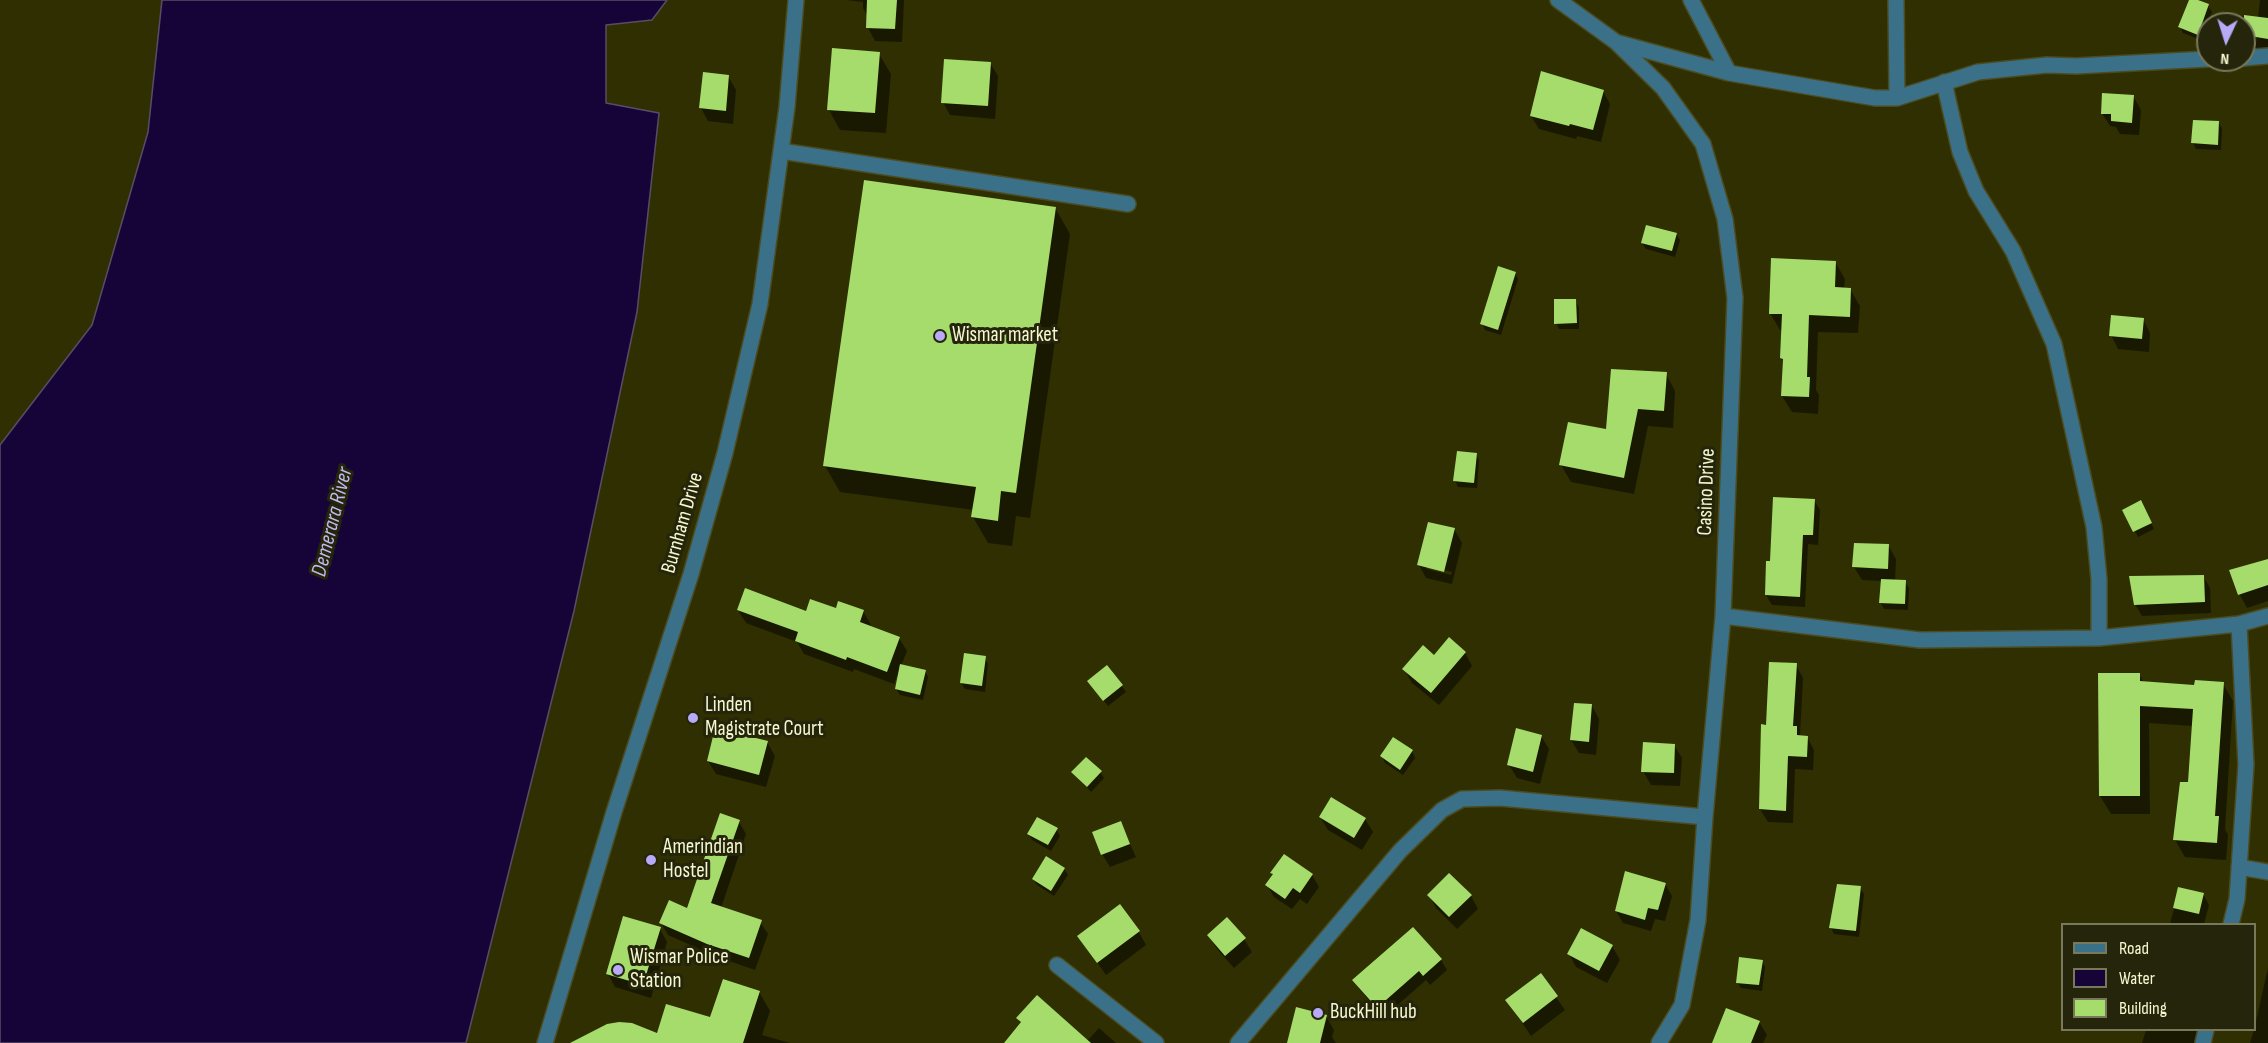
<!DOCTYPE html>
<style>
body{margin:0}
#map{position:relative;width:2268px;height:1043px;overflow:hidden;background:#2f2f02;font-family:"Sofia Sans Condensed",sans-serif}
canvas{display:block}
.legend{position:absolute;left:2061px;top:923px;width:195px;height:108px;box-sizing:border-box;background:#24250b;border:2px solid #787959;margin:0;padding:8px 10px;list-style:none;font-size:18px;color:#f5f8cf}
.legend li{display:flex;align-items:center;gap:12px;height:30px}
.legend b{width:30px;border:2px solid #787959}
.north{position:absolute;left:2196px;top:12px;width:60px;height:60px;box-sizing:border-box;background:#24250b;border:2px solid #787959;border-radius:50%;rotate:184deg;font-size:16px;font-weight:700;line-height:24px;text-align:center;color:#f5f8cf}
.north::after{content:'';display:block;margin:auto;width:21px;height:27px;background:#b7abf8;clip-path:polygon(50% 0,100% 100%,50% 72%,0 100%)}
</style>
<div id="map">
<canvas width="2268" height="1043"></canvas>
<ul class="legend">
<li><b style="height:8px;background:#3b7089"></b>Road</li>
<li><b style="height:16px;background:#160438"></b>Water</li>
<li><b style="height:16px;background:#a5dc6b"></b>Building</li>
</ul>
<div class="north">N</div>
</div>
<script>
const c = document.querySelector('canvas').getContext('2d');
c.lineJoin = 'round';
function fillPath(path, color) {
  c.fillStyle = color;
  c.fill(path, 'evenodd');
}
function toPath(rows) {
  const path = new Path2D();
  for (const r of rows) {
    path.moveTo(r[0], r[1]);
    for (let i = 2; i < r.length; i += 2) path.lineTo(r[i], r[i + 1]);
  }
  return path;
}
function trace(path, color, width, dash) {
  c.strokeStyle = color;
  c.lineWidth = width;
  c.lineCap = dash ? 'butt' : 'round';
  c.setLineDash(dash || []);
  c.stroke(path);
}
function label(font, color, halo, rows, align = 'center') {
  c.font = font + ' "Sofia Sans Condensed",sans-serif';
  c.lineWidth = 6;
  c.setLineDash([]);
  c.textBaseline = 'middle';
  c.strokeStyle = halo;
  c.fillStyle = color;
  for (const [text, x, y, turn = 0] of rows) {
    c.save();
    c.translate(x, y);
    c.rotate((+turn || 0) * Math.PI / 180);
    c.textAlign = isNaN(turn) ? turn : align;
    if (halo) c.strokeText(text, 0, 0);
    c.fillText(text, 0, 0);
    c.restore();
  }
}
const water = toPath([
 [162,0,667,0,652,20,606,25,606,103,659,113,637,312,574,611,466,1043,0,1043,0,445,92,325,148,132,162,0]
]);
fillPath(water, '#160438');
trace(water, '#594d65', 1.5);
fillPath(toPath([
 [846,0,904,0,902,42,875,41,868,28,868,17,863,8,863,2],
 [2190,0,2208,6,2212,12,2201,40,2183,33,2180,27],
 [2260,0,2268,0,2268,50,2246,47,2244,44,2244,24,2240,24,2241,16,2258,18],
 [879,54,891,74,886,133,840,130,829,110],
 [990,63,998,76,995,119,950,115,943,102],
 [1542,73,1603,91,1610,104,1601,142,1577,136,1576,139,1539,129,1531,116],
 [728,76,736,90,733,124,708,121,701,108],
 [2133,96,2141,110,2139,135,2120,134,2116,127,2110,126,2102,113],
 [2219,123,2222,129,2221,150,2196,149,2193,143],
 [1055,208,1070,234,1030,518,1016,516,1012,546,988,543,973,517,974,510,840,492,825,466],
 [1676,234,1680,240,1675,257,1646,249,1642,243],
 [1835,262,1845,279,1844,289,1850,289,1860,306,1858,333,1818,332,1816,390,1819,395,1818,414,1792,412,1782,396,1783,330,1780,330,1770,313],
 [1515,273,1518,279,1501,335,1485,330,1482,323],
 [1575,301,1579,307,1579,329,1559,329,1556,323],
 [2143,319,2150,333,2149,352,2118,349,2111,335],
 [1666,374,1675,391,1673,428,1648,426,1634,494,1571,482,1561,465,1608,431],
 [1476,454,1479,460,1477,488,1458,487,1455,481],
 [1814,500,1820,510,1818,545,1808,544,1805,607,1772,605,1766,595,1771,563],
 [2144,508,2154,529,2138,537,2124,510],
 [1454,529,1462,543,1452,584,1426,578,1419,565],
 [1427,566,1452,572,1451,575,1427,569],
 [1888,545,1896,559,1895,581,1905,582,1909,588,1908,610,1884,609,1881,603,1882,581,1862,580,1854,567],
 [2268,559,2268,601,2247,608,2240,595,2231,571],
 [2203,576,2210,588,2211,613,2142,616,2135,604],
 [738,610,807,613,837,610,863,611,871,625,870,628,899,638,907,651,901,666,925,671,928,677,923,700,900,695,896,689,899,677,897,676,894,684,854,669,853,672,804,654,797,642,746,623],
 [1465,653,1472,666,1439,705,1412,683,1404,669],
 [985,658,988,664,985,692,965,689,961,683],
 [1796,665,1803,678,1800,735,1807,737,1814,750,1813,770,1795,769,1793,823,1768,822,1760,809],
 [2139,674,2144,683,2196,687,2223,684,2233,701,2225,829,2228,835,2226,860,2185,857,2175,840,2189,784,2193,726,2149,723,2150,814,2111,814,2100,796],
 [1089,682,1122,686,1126,692,1108,706],
 [1592,706,1599,719,1596,755,1579,753,1571,740],
 [1541,736,1549,749,1540,784,1517,778,1509,765],
 [767,742,775,756,766,787,716,774,708,761],
 [1674,745,1682,758,1680,786,1651,785,1643,771],
 [1412,751,1415,758,1403,775,1385,763,1382,756],
 [1100,772,1104,778,1091,792,1073,773],
 [1320,817,1365,819,1373,832,1362,850,1328,830],
 [739,822,746,834,721,908,760,922,768,934,755,970,715,956,668,935,661,923,688,910],
 [1120,823,1136,857,1110,867,1102,854],
 [1056,829,1060,836,1051,851,1032,840,1029,834],
 [1064,869,1068,875,1054,896,1037,885,1033,879],
 [1272,873,1312,875,1319,887,1307,904,1300,899,1292,909,1274,897,1267,885,1274,876],
 [1665,884,1672,896,1665,921,1655,919,1651,931,1623,923,1616,911],
 [1839,885,1860,888,1864,894,1859,937,1834,934,1831,928],
 [2179,889,2203,894,2209,905,2204,924,2170,924],
 [1429,895,1471,896,1478,909,1457,929,1436,908],
 [660,929,667,942,651,998,615,987,608,974],
 [1413,929,1441,960,1447,970,1430,985,1426,980,1384,1017,1360,990,1354,980],
 [1139,932,1146,945,1106,975,1079,937],
 [1209,936,1244,939,1252,952,1234,968,1217,949],
 [1612,946,1620,960,1607,983,1576,967,1569,954],
 [1762,961,1765,967,1762,991,1741,988,1737,982],
 [2268,968,2268,1043,2250,1043,2254,1030],
 [1540,975,1565,1010,1531,1036,1507,1000],
 [759,992,770,1011,762,1035,790,1043,585,1043,661,1036,711,1019],
 [1326,1016,1334,1030,1332,1037,1336,1043,1290,1043],
 [1018,1018,1087,1041,1099,1028,1116,1043,1039,1043,1024,1029],
 [1759,1022,1767,1035,1763,1043,1720,1043],
 [2146,1030,2199,1030,2196,1043,2142,1043]
]), '#0007');
fillPath(toPath([
 [867,0,897,0,895,29,866,28],
 [2189,0,2198,0,2209,4,2198,35,2178,27],
 [2244,15,2268,18,2268,39,2244,35],
 [832,48,880,52,875,113,827,110],
 [944,59,991,62,988,106,941,103],
 [1541,71,1604,90,1593,130,1570,124,1569,126,1530,116],
 [703,72,729,75,726,111,699,108],
 [2102,93,2134,95,2132,123,2111,121,2111,114,2101,114],
 [2193,120,2219,121,2218,145,2191,143],
 [864,180,1056,207,1016,493,1001,491,998,521,971,517,976,487,823,466],
 [1646,225,1677,233,1672,251,1641,243],
 [1771,258,1836,261,1835,287,1851,288,1850,317,1809,315,1807,377,1810,377,1809,397,1781,396,1783,359,1780,358,1782,314,1769,314],
 [1498,266,1516,272,1498,330,1480,324],
 [1554,299,1576,299,1577,323,1554,324],
 [2111,315,2144,318,2142,339,2109,336],
 [1611,369,1667,372,1664,411,1638,409,1624,478,1559,465,1568,422,1606,429],
 [1457,451,1477,453,1474,483,1453,481],
 [1773,497,1815,499,1813,535,1803,535,1800,597,1765,595,1766,561,1770,561],
 [2141,500,2152,523,2133,532,2122,510],
 [1428,522,1455,528,1444,572,1417,565],
 [1854,543,1889,544,1888,569,1852,567],
 [2268,559,2268,585,2238,595,2229,570],
 [2204,575,2205,602,2134,605,2129,576],
 [1881,579,1906,580,1905,604,1879,603],
 [745,588,806,611,810,599,836,608,838,601,864,610,860,622,900,637,887,672,847,657,846,660,795,641,798,632,737,610],
 [1449,637,1466,652,1431,693,1402,669,1423,645,1434,655],
 [964,653,986,656,982,686,960,683],
 [1769,662,1797,663,1793,726,1797,726,1797,735,1808,736,1807,757,1788,756,1786,811,1759,809,1761,724,1766,725],
 [900,664,926,670,920,695,895,689],
 [1107,665,1123,685,1103,701,1087,681],
 [2098,673,2140,673,2140,681,2194,685,2195,680,2224,682,2215,816,2219,816,2217,843,2173,840,2180,782,2188,782,2193,709,2140,706,2140,796,2099,796],
 [1574,703,1592,704,1589,742,1570,740],
 [715,728,768,741,759,775,707,761],
 [1516,728,1542,735,1533,772,1507,765],
 [1393,737,1413,750,1400,770,1380,756],
 [1643,742,1675,744,1674,773,1641,772],
 [1086,757,1102,771,1087,787,1071,772],
 [1331,797,1366,818,1354,838,1319,817],
 [720,813,740,820,711,903,762,920,749,958,707,944,659,923,669,900,687,908],
 [1037,817,1058,828,1048,845,1027,834],
 [1121,821,1130,844,1101,855,1092,832],
 [1284,854,1313,874,1300,893,1293,888,1285,899,1265,885,1273,874,1270,873],
 [1046,856,1065,868,1051,891,1032,879],
 [1625,871,1666,883,1658,910,1648,908,1645,920,1615,911],
 [1449,873,1472,895,1449,917,1427,895],
 [1837,884,1861,886,1856,931,1829,928],
 [2178,887,2204,893,2199,914,2173,908],
 [1120,904,1140,931,1097,963,1077,936],
 [623,916,661,927,643,985,606,974],
 [1227,917,1246,938,1225,956,1207,935],
 [1413,927,1442,959,1423,976,1419,971,1377,1008,1352,980],
 [1581,928,1613,945,1599,971,1567,954],
 [1739,957,1763,960,1759,985,1736,983],
 [1541,973,1558,996,1523,1023,1505,1000],
 [723,979,760,991,743,1043,570,1043,607,1024,619,1022,632,1023,657,1033,666,1004,710,1017],
 [1037,995,1091,1043,1004,1043,1021,1022,1016,1018],
 [1296,1007,1327,1015,1320,1043,1287,1043],
 [1726,1008,1760,1021,1751,1043,1712,1043]
]), '#a5dc6b');
const minor = toPath([
 [1558,0,1616,42,1663,88,1703,144,1725,219,1735,298,1723,616,1705,817,1698,920,1682,1005,1659,1043],
 [1691,0,1729,73],
 [1896,0,1897,98],
 [1619,43,1729,73,1875,98,1897,98,1978,72,2047,65,2076,66,2208,59],
 [2244,58,2268,56],
 [1944,82,1960,152,1976,191,2013,251,2054,344,2094,527,2099,579,2099,638],
 [781,151,1128,204],
 [1723,616,1920,640,2099,638,2239,624,2268,616],
 [2239,867,2268,872],
 [2231,924,2237,899,2246,765,2239,624],
 [1057,965,1156,1043],
 [545,1043,614,812,691,574,725,453,760,304,787,107,796,0],
 [1238,1043,1400,851,1442,810,1462,799,1500,798,1705,817],
 [2203,1043,2206,1030]
]);
trace(minor, '#4b4b1f', 18);
trace(minor, '#3b7089', 15);
for (const [x, y, r, color] of [
 [940,336,6,"#b7abf8"],
 [693,718,6,"#b7abf8"],
 [651,860,6,"#b7abf8"],
 [618,970,6,"#b7abf8"],
 [1318,1013,6,"#b7abf8"]
]) {
  const dot = new Path2D();
  dot.arc(x, y, r, 0, 2 * Math.PI);
  c.fillStyle = color;
  c.fill(dot);
  trace(dot, '#24250b', 2);
}
label('21px', '#f5f8cf', '#24250b', [
 ["Wismar market",952,336],
 ["Linden",705,706],
 ["Magistrate Court",705,730],
 ["Amerindian",663,848],
 ["Hostel",663,872],
 ["Wismar Police",630,958],
 ["Station",630,982],
 ["BuckHill hub",1330,1013]
], 'left');
label('21px', '#f5f8cf', '#24250b', [
 ["Casino Drive",1707,492,-88],
 ["Burnham Drive",683,523,-74]
]);
label('italic 22px', '#bfb9ed', '#24250b', [
 ["Demerara River",333,522,-76]
]);
</script>
